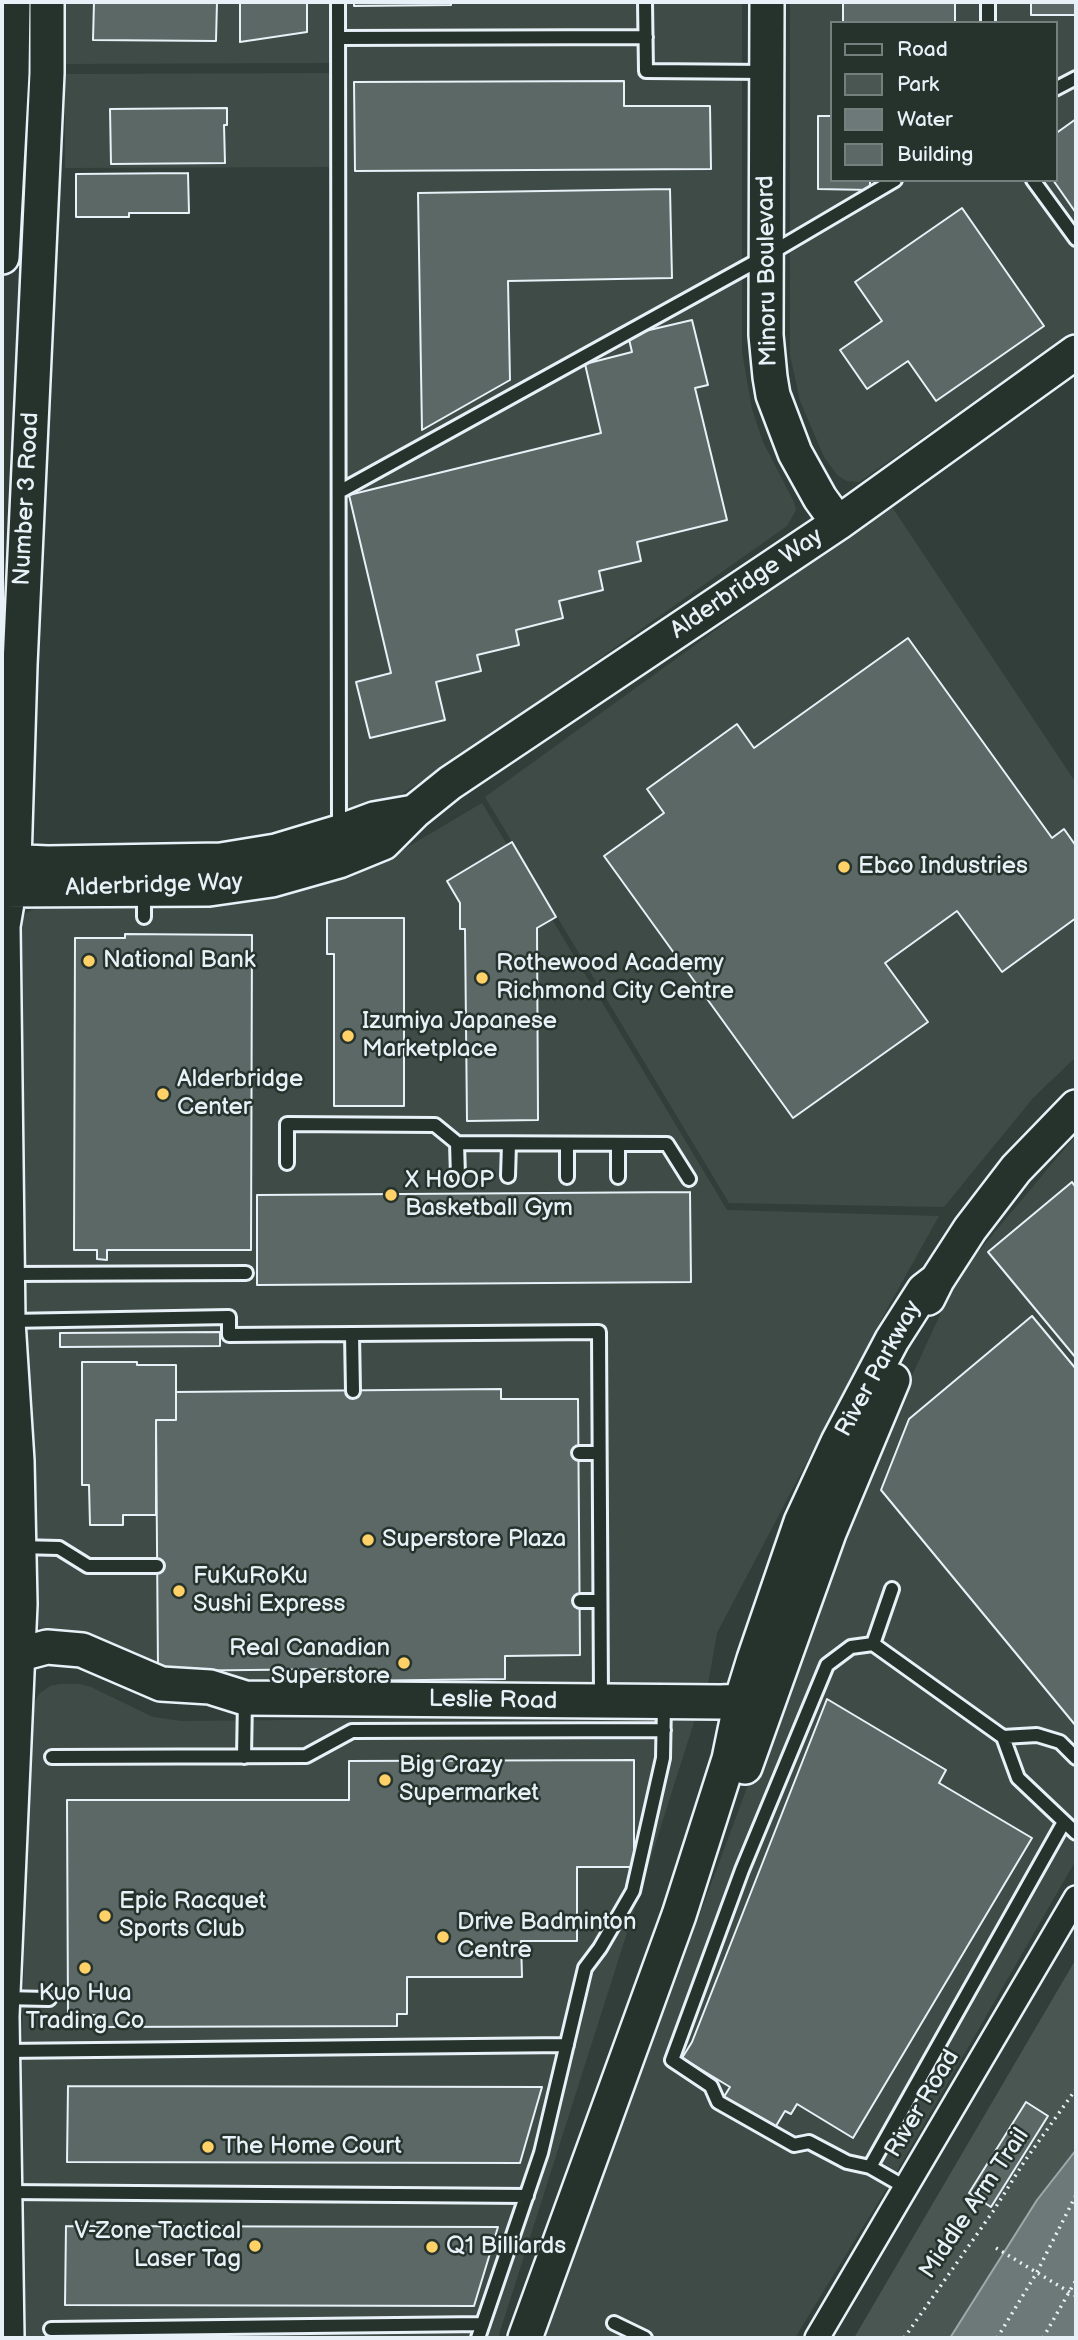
<!DOCTYPE html>
<style>
body{margin:0}
#map{position:relative;width:1078px;height:2340px;overflow:hidden;background:#323e39;font-family:"Balsamiq Sans",sans-serif}
canvas{display:block}
.frame{position:absolute;inset:0;border:4px solid #e8f1f8;pointer-events:none}
.legend{position:absolute;left:830px;top:21px;width:228px;height:161px;box-sizing:border-box;background:#26332d;border:2px solid #747f7e;margin:0;padding:9px 12px;list-style:none;font-size:21px;color:#e8f1f8}
.legend li{display:flex;align-items:center;gap:14px;height:35px}
.legend b{width:35px;border:2px solid #747f7e}
</style>
<div id="map">
<canvas width="1078" height="2340"></canvas>
<div class="frame"></div>
<ul class="legend">
<li><b style="height:9px;background:#26332d"></b>Road</li>
<li><b style="height:19px;background:#495651"></b>Park</li>
<li><b style="height:19px;background:#6d7978"></b>Water</li>
<li><b style="height:19px;background:#5c6865"></b>Building</li>
</ul>
</div>
<script>
const c = document.querySelector('canvas').getContext('2d');
c.lineJoin = 'round';
function fillPath(path, color) {
  c.fillStyle = color;
  c.fill(path, 'evenodd');
}
function toPath(rows) {
  const path = new Path2D();
  for (const r of rows) {
    path.moveTo(r[0], r[1]);
    for (let i = 2; i < r.length; i += 2) path.lineTo(r[i], r[i + 1]);
  }
  return path;
}
function trace(path, color, width, dash) {
  c.strokeStyle = color;
  c.lineWidth = width;
  c.lineCap = dash ? 'butt' : 'round';
  c.setLineDash(dash || []);
  c.stroke(path);
}
function label(font, color, halo, rows, align = 'center') {
  c.font = font + ' "Balsamiq Sans",sans-serif';
  c.lineWidth = 5;
  c.setLineDash([]);
  c.textBaseline = 'middle';
  c.strokeStyle = halo;
  c.fillStyle = color;
  for (const [text, x, y, turn = 0] of rows) {
    c.save();
    c.translate(x, y);
    c.rotate((+turn || 0) * Math.PI / 180);
    c.textAlign = isNaN(turn) ? turn : align;
    if (halo) c.strokeText(text, 0, 0);
    c.fillText(text, 0, 0);
    c.restore();
  }
}
fillPath(toPath([
 [63,2,331,2,329,63,64,64],
 [338,2,742,2,742,352,752,409,763,442,794,502,796,510,787,526,446,767,401,794,339,821],
 [790,2,1076,2,1076,330,859,482,847,481,838,476,824,457,800,401,790,355],
 [831,23,1055,23,1055,180,831,180],
 [330,73,329,167,65,168,65,74],
 [890,504,1076,783,1076,1057,1033,1098,944,1207,729,1203,485,797],
 [482,803,727,1210,939,1216,887,1309,717,1633,704,1708,169,1678,47,1635,37,1625,35,1620,18,1355,19,922,26,913,43,905,394,855],
 [1076,1135,1076,1860,893,2178,795,2338,542,2338,853,1503,958,1276],
 [59,1684,80,1684,91,1687,153,1717,182,1721,696,1716,498,2338,21,2338,18,2278,28,1725,32,1707,39,1694,50,1686]
]), '#3f4b46');
fillPath(toPath([
 [1076,1959,1076,2150,1037,2200,950,2338,854,2338]
]), '#495651');
const water = toPath([
 [1076,2150,1076,2338,950,2338,1037,2200,1076,2150]
]);
fillPath(water, '#6d7978');
trace(water, '#9ea9ab', 2);
const building = toPath([
 [94,2,217,2,216,41,93,40,94,2],
 [240,2,307,2,307,32,240,42,240,2],
 [354,2,451,2,451,5,354,6,354,2],
 [843,2,955,2,955,23,843,23,843,2],
 [1031,2,1076,2,1076,15,1031,15,1031,2],
 [624,81,624,106,710,106,711,169,355,171,354,82,624,81],
 [227,108,227,125,224,125,225,163,111,164,110,109,227,108],
 [818,116,831,116,831,180,870,180,870,190,818,189,818,116],
 [1076,119,1076,213,1053,180,1055,180,1055,134,1076,119],
 [188,173,189,213,129,213,129,217,76,217,76,174,188,173],
 [670,189,672,278,508,281,510,380,422,430,418,193,670,189],
 [962,208,1044,326,936,401,908,361,867,389,840,350,882,321,855,282,962,208],
 [692,320,708,385,695,388,727,520,637,542,641,561,599,571,603,590,559,601,563,618,516,630,519,645,477,655,481,671,436,682,445,720,370,738,356,682,391,673,349,495,601,433,585,364,632,352,628,335,692,320],
 [908,638,1052,838,1064,829,1076,846,1076,918,1002,972,957,911,885,963,928,1022,793,1118,604,856,664,813,647,789,737,724,754,748,908,638],
 [512,842,556,917,537,928,538,1120,467,1121,465,929,460,929,460,903,447,881,512,842],
 [327,918,404,918,404,1106,334,1106,334,954,327,954,327,918],
 [125,934,252,935,251,1250,107,1250,107,1260,97,1259,97,1250,74,1250,75,938,125,938,125,934],
 [1072,1182,1076,1188,1076,1358,988,1252,1072,1182],
 [690,1192,691,1282,257,1285,257,1195,690,1192],
 [1032,1316,1076,1369,1076,1726,881,1490,909,1419,1032,1316],
 [220,1332,220,1346,60,1347,60,1333,220,1332],
 [82,1362,137,1362,137,1365,176,1365,176,1420,156,1420,156,1515,123,1515,123,1525,90,1525,89,1485,82,1485,82,1362],
 [501,1389,501,1399,578,1399,580,1655,505,1656,505,1679,342,1681,342,1669,158,1671,156,1420,176,1420,176,1392,501,1389],
 [827,1699,946,1770,939,1783,1032,1838,853,2138,797,2104,791,2114,785,2111,773,2131,722,2100,730,2087,682,2058,692,2042,827,1699],
 [634,1760,634,1867,577,1867,577,1941,521,1941,522,1977,407,1977,407,2014,397,2014,397,2026,101,2027,101,2015,68,2015,67,1800,349,1800,349,1761,634,1760],
 [68,2086,542,2087,520,2163,67,2162,68,2086],
 [1026,2102,1048,2116,991,2207,969,2193,1026,2102],
 [66,2226,498,2227,474,2306,65,2305,66,2226]
]);
fillPath(building, '#5c6865');
trace(building, '#e8f1f8', 2);
const lane = toPath([
 [338,2,339,829],
 [645,2,646,71,766,72],
 [988,23,988,2],
 [338,38,646,37],
 [1055,89,1076,78],
 [1033,180,1076,239],
 [339,492,766,256,895,180],
 [144,891,144,917],
 [457,1143,458,1176],
 [567,1144,567,1177],
 [618,1144,618,1177],
 [287,1163,287,1124,435,1125,457,1143,667,1144,689,1179],
 [508,1176,509,1144],
 [9,1274,246,1273],
 [9,1321,229,1317,229,1335,599,1332,601,1698],
 [352,1334,353,1391],
 [579,1453,599,1453],
 [19,1547,59,1548,88,1566,157,1566],
 [580,1601,600,1601],
 [873,1644,892,1589],
 [1003,1737,1037,1735,1060,1742,1076,1758],
 [52,1757,306,1756,352,1731,664,1730],
 [244,1757,245,1699],
 [1064,1822,870,2167,847,2162,809,2142,794,2145,718,2102,711,2086,672,2060,742,1870,827,1665,851,1647,873,1644,1003,1737,1018,1778,1076,1833],
 [3,1998,49,1999],
 [3,2051,567,2045],
 [870,2167,905,2187],
 [6,2192,527,2196],
 [614,2323,645,2338],
 [51,2329,483,2324],
 [478,2338,541,2153,585,1968,600,1948,633,1891,663,1758,664,1703]
]);
const street = toPath([
 [817,2338,1076,1898]
]);
const secondary = toPath([
 [767,2,766,335,770,377,773,395,795,453,820,498,838,523],
 [2,257,12,73,13,2],
 [2,861,48,863,221,860,276,851,339,832,374,819,414,812],
 [2,890,209,889,272,880,339,861,383,843,414,812,450,783,838,523,1076,352],
 [928,1298,937,1280,970,1229,1016,1169,1076,1107],
 [2,1656,17,1655,47,1647,82,1650,161,1684,210,1687,245,1698,721,1702,741,1701,758,1689],
 [745,1767,829,1533,893,1380],
 [7,2338,2,2016,20,1604,17,1461,8,1321,3,926,14,862,20,665,47,73,47,2],
 [525,2338,679,1915,729,1759,741,1701,754,1659,801,1522,838,1442,892,1340,924,1290,937,1280]
]);
trace(lane, '#e8f1f8', 18);
trace(street, '#e8f1f8', 28);
trace(secondary, '#e8f1f8', 38);
trace(toPath([
 [996,2248,1076,2296],
 [904,2338,994,2210,1024,2162,1076,2089],
 [997,2338,1036,2274,1076,2195],
 [1043,2338,1076,2280]
]), '#e8f1f8', 3.5, [2, 5]);
trace(lane, '#26332d', 12);
trace(street, '#26332d', 23);
trace(secondary, '#26332d', 33);
for (const [x, y, r, color] of [
 [844,867,7,"#ffd166"],
 [89,961,7,"#ffd166"],
 [482,978,7,"#ffd166"],
 [348,1036,7,"#ffd166"],
 [163,1094,7,"#ffd166"],
 [391,1195,7,"#ffd166"],
 [368,1540,7,"#ffd166"],
 [179,1591,7,"#ffd166"],
 [404,1663,7,"#ffd166"],
 [385,1780,7,"#ffd166"],
 [105,1916,7,"#ffd166"],
 [443,1937,7,"#ffd166"],
 [85,1968,7,"#ffd166"],
 [208,2147,7,"#ffd166"],
 [255,2246,7,"#ffd166"],
 [432,2247,7,"#ffd166"]
]) {
  const dot = new Path2D();
  dot.arc(x, y, r, 0, 2 * Math.PI);
  c.fillStyle = color;
  c.fill(dot);
  trace(dot, '#26332d', 2.5);
}
label('24px', '#e8f1f8', '#26332d', [
 ["Minoru Boulevard",768,271,-91],
 ["Number 3 Road",27,499,-87],
 ["Alderbridge Way",747,584,-34],
 ["Alderbridge Way",154,886,-2],
 ["River Parkway",879,1369,-61],
 ["Leslie Road",493,1701,1],
 ["River Road",923,2104,-59],
 ["Middle Arm Trail",975,2204,-56]
]);
label('24px', '#e8f1f8', '#26332d', [
 ["Ebco Industries",858,867],
 ["National Bank",103,961],
 ["Rothewood Academy",496,964],
 ["Richmond City Centre",496,992],
 ["Izumiya Japanese",362,1022],
 ["Marketplace",362,1050],
 ["Alderbridge",177,1080],
 ["Center",177,1108],
 ["X HOOP",405,1181],
 ["Basketball Gym",405,1209],
 ["Superstore Plaza",382,1540],
 ["FuKuRoKu",193,1577],
 ["Sushi Express",193,1605],
 ["Real Canadian",390,1649,"right"],
 ["Superstore",390,1677,"right"],
 ["Big Crazy",399,1766],
 ["Supermarket",399,1794],
 ["Epic Racquet",119,1902],
 ["Sports Club",119,1930],
 ["Drive Badminton",457,1923],
 ["Centre",457,1951],
 ["Kuo Hua",85,1994,"center"],
 ["Trading Co",85,2022,"center"],
 ["The Home Court",222,2147],
 ["V-Zone Tactical",241,2232,"right"],
 ["Laser Tag",241,2260,"right"],
 ["Q1 Billiards",446,2247]
], 'left');
</script>
